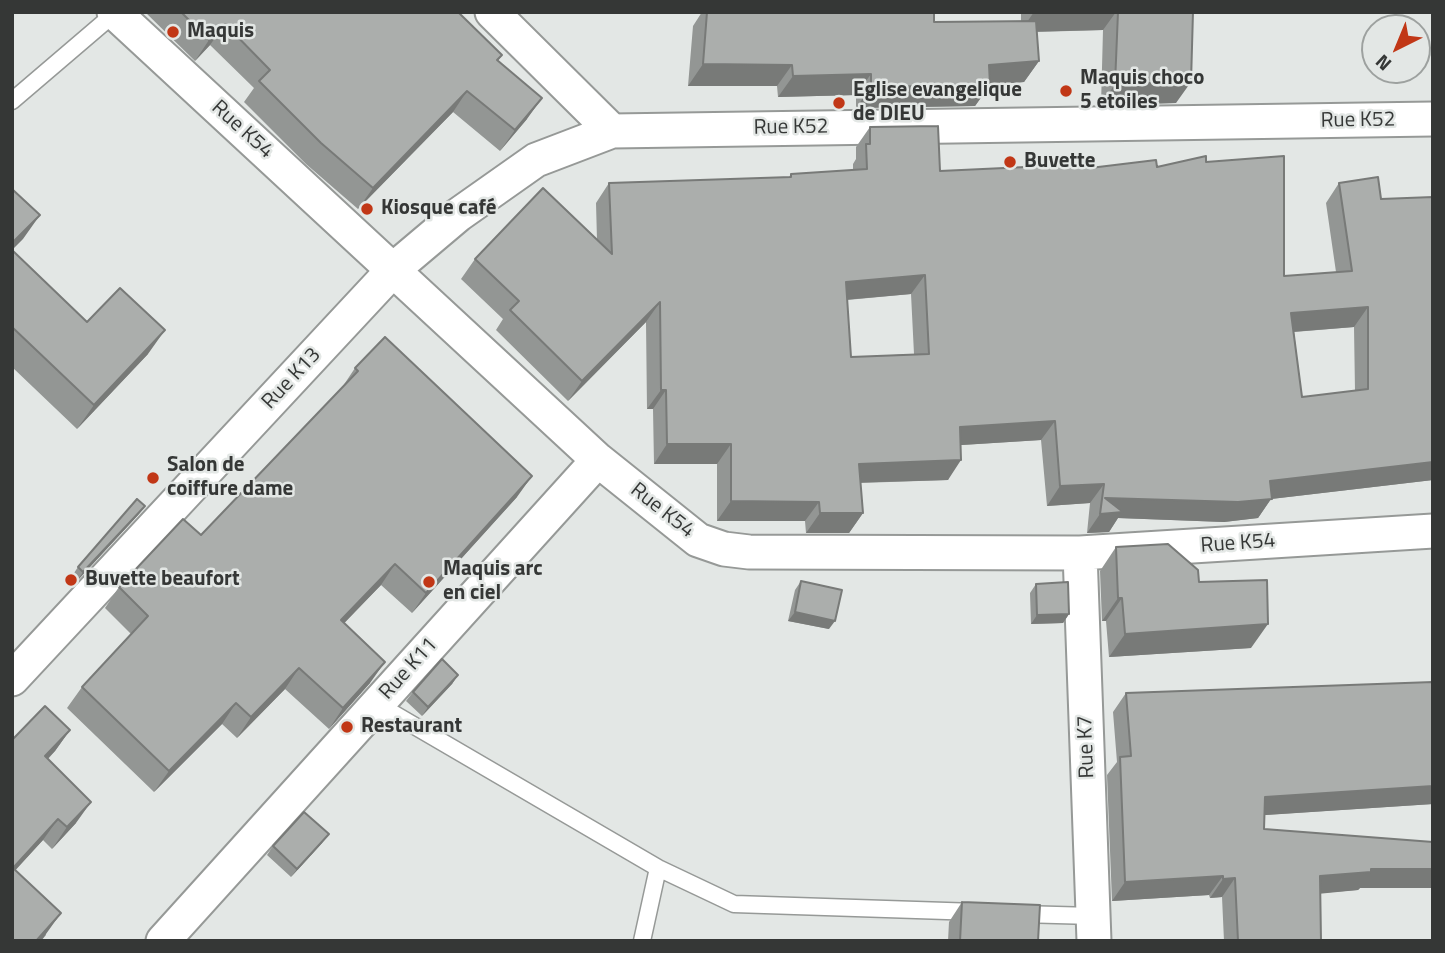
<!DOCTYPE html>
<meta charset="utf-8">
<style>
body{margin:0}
#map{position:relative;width:1445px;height:953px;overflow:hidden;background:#e3e7e5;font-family:"Titillium Web",sans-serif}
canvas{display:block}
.frame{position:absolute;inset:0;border:14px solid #353736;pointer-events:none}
.north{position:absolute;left:1361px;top:14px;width:70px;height:70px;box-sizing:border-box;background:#e3e7e5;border:2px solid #9da19f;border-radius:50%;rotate:223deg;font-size:19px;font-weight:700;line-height:28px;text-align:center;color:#353736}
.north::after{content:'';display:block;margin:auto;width:24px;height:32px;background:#c13716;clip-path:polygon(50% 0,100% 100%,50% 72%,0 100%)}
</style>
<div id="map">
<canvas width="1445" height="953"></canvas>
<div class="frame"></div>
<div class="north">N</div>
</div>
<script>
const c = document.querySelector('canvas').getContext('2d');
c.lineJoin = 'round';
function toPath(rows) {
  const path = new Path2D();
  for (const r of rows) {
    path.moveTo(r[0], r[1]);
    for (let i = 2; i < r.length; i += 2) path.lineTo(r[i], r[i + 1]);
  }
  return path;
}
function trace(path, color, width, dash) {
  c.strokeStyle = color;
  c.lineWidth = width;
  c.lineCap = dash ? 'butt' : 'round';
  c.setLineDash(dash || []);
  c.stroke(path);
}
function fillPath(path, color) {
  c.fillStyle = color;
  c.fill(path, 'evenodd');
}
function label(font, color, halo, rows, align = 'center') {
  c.font = font + ' "Titillium Web",sans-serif';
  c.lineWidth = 5;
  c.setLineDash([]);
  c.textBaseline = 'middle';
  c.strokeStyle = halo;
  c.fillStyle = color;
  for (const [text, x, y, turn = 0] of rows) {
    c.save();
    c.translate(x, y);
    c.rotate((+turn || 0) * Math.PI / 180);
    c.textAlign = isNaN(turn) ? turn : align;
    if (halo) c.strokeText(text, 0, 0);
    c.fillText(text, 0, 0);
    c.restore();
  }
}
const lane = toPath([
 [12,101,115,13],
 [377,704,658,868,734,904,977,912],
 [1020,914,1093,916],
 [642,941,658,868]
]);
const street = toPath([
 [114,12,598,460,698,540,724,549,749,552,1080,553,1433,531],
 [492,12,612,131],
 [1080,553,1094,941],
 [12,679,394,269,458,215,536,160,612,131,1433,119],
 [163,941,598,460]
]);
trace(lane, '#969997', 19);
trace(street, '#969997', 37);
trace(lane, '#fff', 16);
trace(street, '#fff', 33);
fillPath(toPath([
 [145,12,458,12,502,55,498,61,527,119,500,151,453,112,358,209,306,164,244,102,254,88,210,45,195,61],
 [702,12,934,12,934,22,1021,21,1021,12,1193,12,1176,103,1101,105,1103,30,1036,32,1039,61,1024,82,990,85,975,106,856,108,856,95,778,97,777,86,688,86,693,26],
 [870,127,940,171,1157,167,1206,162,1284,276,1336,272,1326,203,1339,183,1381,199,1433,480,1271,499,1258,518,1224,522,1118,518,1109,532,1087,533,1090,503,1047,506,1041,440,961,445,948,480,860,483,863,513,849,533,806,533,805,521,717,521,717,464,654,464,653,409,647,409,646,322,568,401,496,330,503,319,461,279,475,259,597,240,596,203,609,183,789,177,791,174,853,170,853,164,856,159,856,147],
 [911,294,914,354,851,357,847,300],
 [1354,327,1355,391,1302,397,1294,332],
 [12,250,87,322,148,354,77,429,12,367],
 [355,368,517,497,412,613,381,585,344,623,370,683,329,729,285,689,237,738,222,724,154,792,67,708,82,687,131,634,105,608,119,587,201,535,341,389],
 [139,514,77,581,72,576,78,567],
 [1116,547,1199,582,1251,648,1109,657,1106,621,1102,621,1100,571],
 [801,581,829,629,788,621,795,590],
 [1036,584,1069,614,1063,623,1031,624,1030,593],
 [458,675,452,684,422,716,406,701,413,692],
 [1433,682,1433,804,1264,815,1264,829,1433,842,1433,888,1360,888,1358,890,1320,893,1321,941,1224,941,1222,897,1210,898,1209,895,1112,901,1107,775,1117,762,1113,712,1126,693],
 [70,730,55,751,48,759,76,823,52,849,43,840,15,870,46,935,41,941,12,941,12,740],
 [322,843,291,877,267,855,273,846],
 [962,902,1038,941,948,941,949,922]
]), '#939694');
fillPath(toPath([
 [1034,12,1116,12,1103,30,1020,32],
 [225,24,210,45,195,61,209,40],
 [1039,61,1024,82,986,85,990,85,975,106,856,108,871,87,989,65],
 [703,64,792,65,777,86,688,86],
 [871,74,856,95,778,97,793,76],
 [1191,82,1176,103,1101,105,1115,84],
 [467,91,453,112,358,209,373,188],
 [542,98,527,119,500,151,515,130],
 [40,215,23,239,12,250,12,243],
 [925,275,911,294,832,301,846,282],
 [660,302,646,322,568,401,582,381],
 [1368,307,1354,327,1278,333,1291,313],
 [165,330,148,354,77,429,94,405],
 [661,390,666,390,653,409,647,409],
 [1055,421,1041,440,946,446,960,427],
 [667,444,731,444,717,464,654,464],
 [961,460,948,480,845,483,859,464],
 [1433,462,1433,480,1271,499,1258,518,1224,522,1118,518,1109,532,1087,533,1100,514,1105,498,1270,481],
 [532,476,517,497,412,613,426,593],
 [1104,484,1090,503,1047,506,1060,486],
 [731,501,819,502,805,521,717,521],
 [145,506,139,514,77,581,83,572],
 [820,513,863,513,849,533,806,533],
 [395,564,381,585,327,641,341,620],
 [1118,598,1122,598,1106,621,1102,621],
 [795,612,835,621,829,629,788,621],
 [1069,614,1063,623,1031,624,1037,615],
 [1268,624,1251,648,1109,657,1125,634],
 [385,662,370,683,329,729,343,708],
 [299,668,285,689,237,738,251,717],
 [458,675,452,684,422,716,428,707],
 [236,703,222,724,154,792,169,771],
 [70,730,55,751,30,777,45,756],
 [1433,786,1433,804,1251,816,1265,797],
 [91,802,76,823,52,849,67,827],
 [58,819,43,840,12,874,12,869],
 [329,834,322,843,291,877,297,869],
 [1371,869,1433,869,1433,888,1360,888,1358,890,1307,895,1320,876],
 [1223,876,1209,895,1112,901,1125,882],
 [1235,878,1222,897,1210,898,1223,879],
 [61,913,41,941,36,941]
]), '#787a78');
const building = toPath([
 [181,12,458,12,502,55,497,60,542,98,515,130,467,91,373,188,321,143,259,81,270,70,225,24,209,40,181,12],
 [707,12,934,12,934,22,1036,21,1039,61,989,65,990,85,871,87,871,74,793,76,792,65,703,64,707,12],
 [1118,12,1193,12,1191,82,1115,84,1118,12],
 [938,126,940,171,1090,164,1090,168,1156,160,1157,167,1206,156,1206,162,1284,156,1284,276,1352,271,1339,183,1378,177,1381,199,1433,197,1433,462,1270,481,1272,499,1238,502,1105,498,1123,512,1100,514,1104,484,1060,486,1055,421,960,427,961,460,859,464,863,513,820,513,819,502,731,501,731,444,667,444,666,390,661,390,660,302,582,381,510,310,519,301,475,259,543,188,612,254,609,183,791,177,791,174,867,169,866,144,870,144,870,127,938,126],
 [925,275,929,354,851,357,846,282,925,275],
 [1368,307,1368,389,1302,397,1291,313,1368,307],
 [12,189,40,215,12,243,12,189],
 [12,250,87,322,120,288,165,330,94,405,12,327,12,250],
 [385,337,532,476,426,593,395,564,341,620,385,662,343,708,299,668,251,717,236,703,169,771,82,687,148,616,119,587,183,519,201,535,358,371,355,368,385,337],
 [137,499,145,506,83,572,78,567,137,499],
 [1168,544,1198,570,1199,582,1267,580,1268,624,1125,634,1122,598,1118,598,1116,547,1168,544],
 [801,581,842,590,835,621,795,612,801,581],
 [1068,582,1069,614,1037,615,1036,584,1068,582],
 [442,659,458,675,428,707,413,692,442,659],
 [1433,682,1433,786,1265,797,1264,829,1433,842,1433,869,1371,869,1371,872,1320,876,1321,941,1238,941,1235,878,1223,879,1223,876,1125,882,1120,757,1131,756,1126,693,1433,682],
 [45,706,70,730,45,756,91,802,67,827,58,819,13,868,61,913,36,941,12,941,12,740,45,706],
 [304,812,329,834,297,869,273,846,304,812],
 [962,902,1040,905,1038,941,960,941,962,902]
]);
fillPath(building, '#abaeac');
trace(building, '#787a78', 2);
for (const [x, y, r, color] of [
 [173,32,7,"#c13716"],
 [1066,91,7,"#c13716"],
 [839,103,7,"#c13716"],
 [1010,162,7,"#c13716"],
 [367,209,7,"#c13716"],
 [153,478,7,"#c13716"],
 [71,580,7,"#c13716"],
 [429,582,7,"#c13716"],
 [347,727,7,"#c13716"]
]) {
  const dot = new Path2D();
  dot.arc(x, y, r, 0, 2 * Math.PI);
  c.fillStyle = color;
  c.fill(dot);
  trace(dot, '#e3e7e5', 2.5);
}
label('bold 21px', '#353736', '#e3e7e5', [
 ["Maquis",187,32],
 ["Maquis choco",1080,79],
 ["5 etoiles",1080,103],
 ["Eglise evangelique",853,91],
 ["de DIEU",853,115],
 ["Buvette",1024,162],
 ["Kiosque café",381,209],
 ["Salon de",167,466],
 ["coiffure dame",167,490],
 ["Maquis arc",443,570],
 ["en ciel",443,594],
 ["Buvette beaufort",85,580],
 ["Restaurant",361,727]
], 'left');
label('21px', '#353736', '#e3e7e5', [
 ["Rue K52",1358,121,-1],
 ["Rue K52",791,128,-1],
 ["Rue K54",242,130,42],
 ["Rue K13",292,379,-47],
 ["Rue K54",662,511,38],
 ["Rue K54",1238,544,-4],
 ["Rue K11",409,669,-48],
 ["Rue K7",1087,747,-92]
]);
</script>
